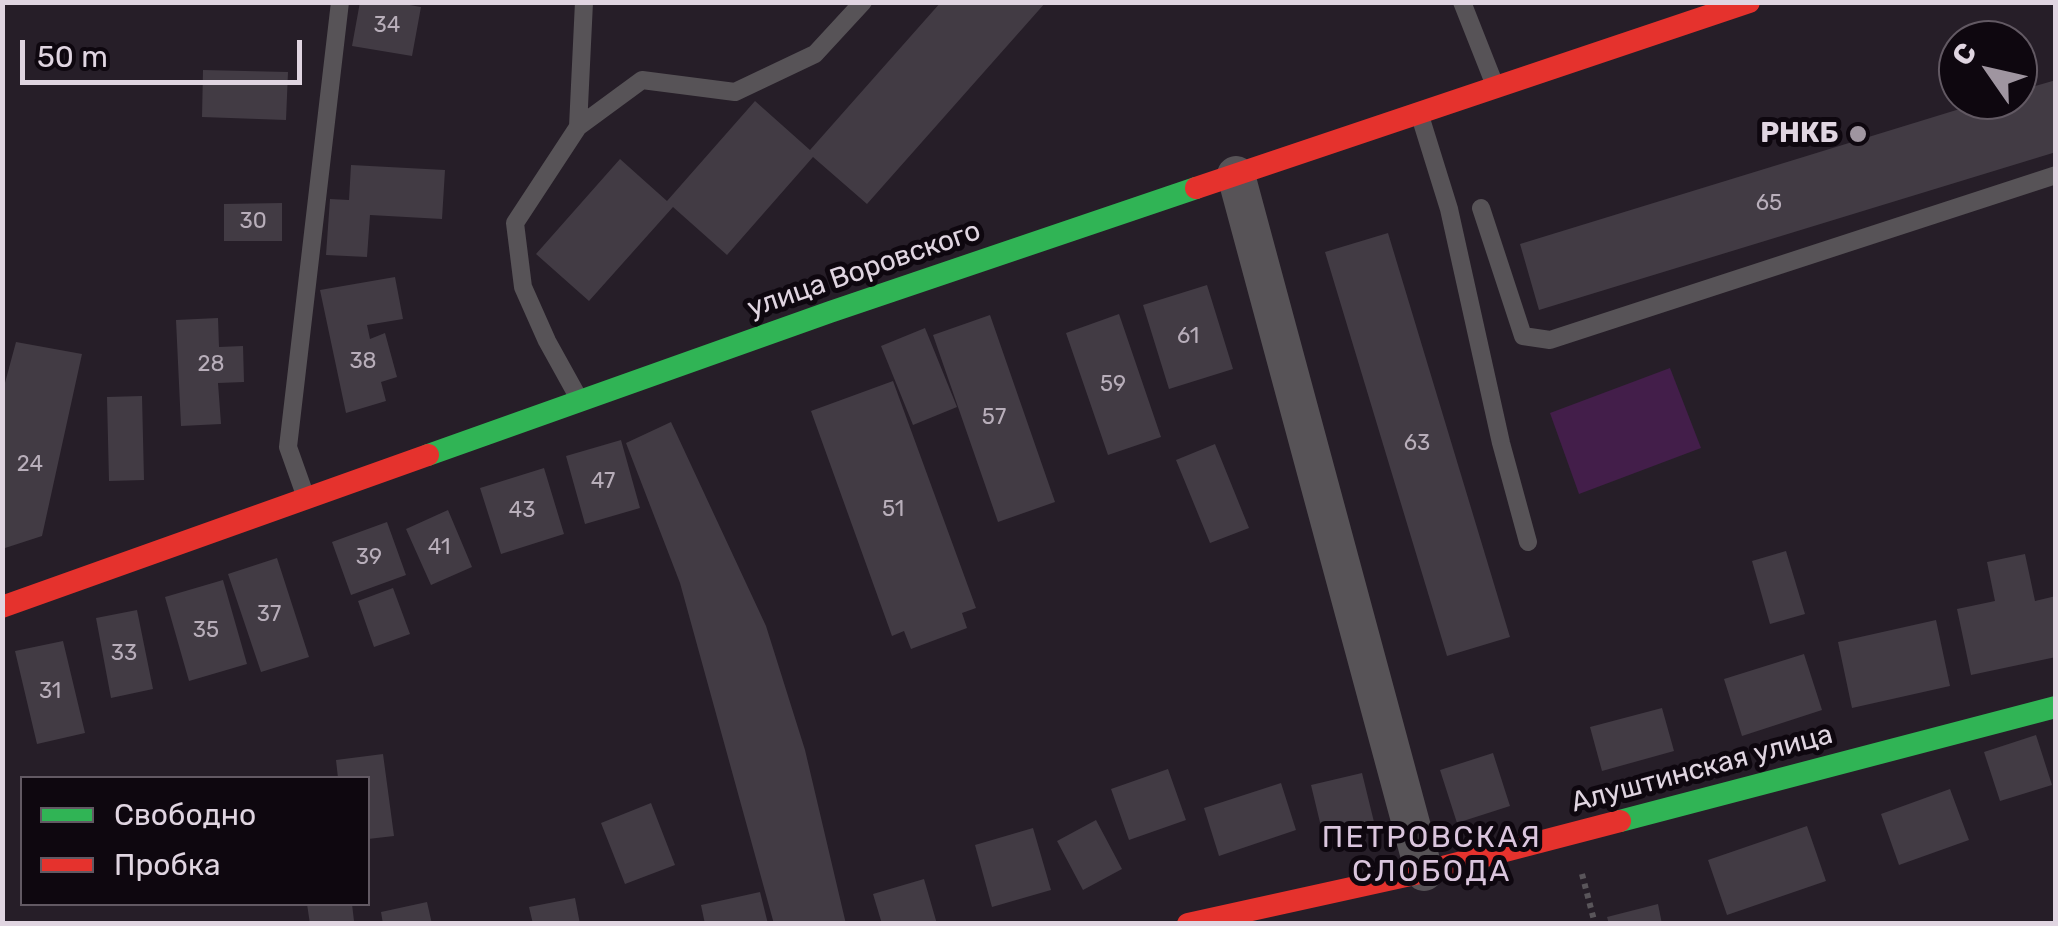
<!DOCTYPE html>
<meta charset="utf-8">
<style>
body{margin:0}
#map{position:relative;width:2058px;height:926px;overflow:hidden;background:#261e28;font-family:Rubik,sans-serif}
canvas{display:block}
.frame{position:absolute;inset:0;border:5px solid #e0d5e1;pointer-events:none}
.legend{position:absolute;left:20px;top:776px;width:350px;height:130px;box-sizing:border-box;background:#0e070f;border:2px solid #625963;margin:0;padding:12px 18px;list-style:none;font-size:30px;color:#e0d5e1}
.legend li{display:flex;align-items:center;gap:20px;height:50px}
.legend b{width:50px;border:2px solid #625963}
.north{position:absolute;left:1938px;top:20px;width:100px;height:100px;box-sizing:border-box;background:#0e070f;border:2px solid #625963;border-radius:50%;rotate:304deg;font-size:28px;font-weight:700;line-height:40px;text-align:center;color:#e0d5e1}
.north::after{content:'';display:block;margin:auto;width:35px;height:45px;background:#9f95a0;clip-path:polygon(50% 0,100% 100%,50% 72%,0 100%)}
.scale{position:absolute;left:20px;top:40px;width:282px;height:45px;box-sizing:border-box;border:5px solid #e0d5e1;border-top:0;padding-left:12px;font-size:30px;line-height:35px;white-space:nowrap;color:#e0d5e1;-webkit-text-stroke:8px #0e070f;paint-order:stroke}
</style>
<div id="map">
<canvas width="2058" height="926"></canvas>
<div class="frame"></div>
<ul class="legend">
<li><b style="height:12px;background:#30b455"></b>Свободно</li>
<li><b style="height:12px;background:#e5322d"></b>Пробка</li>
</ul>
<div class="north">С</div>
<div class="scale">50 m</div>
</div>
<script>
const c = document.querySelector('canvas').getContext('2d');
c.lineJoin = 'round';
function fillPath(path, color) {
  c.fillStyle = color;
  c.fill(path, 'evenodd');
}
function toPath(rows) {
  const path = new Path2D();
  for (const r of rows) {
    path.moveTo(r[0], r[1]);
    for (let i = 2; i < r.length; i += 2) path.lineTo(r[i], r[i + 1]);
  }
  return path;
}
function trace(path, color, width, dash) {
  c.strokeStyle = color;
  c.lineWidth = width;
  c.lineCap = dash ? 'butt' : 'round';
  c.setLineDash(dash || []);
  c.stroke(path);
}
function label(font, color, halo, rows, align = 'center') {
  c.font = font + ' Rubik,sans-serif';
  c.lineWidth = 10;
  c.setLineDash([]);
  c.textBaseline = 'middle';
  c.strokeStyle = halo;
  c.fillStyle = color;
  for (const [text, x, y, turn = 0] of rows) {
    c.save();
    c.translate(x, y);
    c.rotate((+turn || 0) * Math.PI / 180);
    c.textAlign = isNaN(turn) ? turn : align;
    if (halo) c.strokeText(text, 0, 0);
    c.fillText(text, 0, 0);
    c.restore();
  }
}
fillPath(toPath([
 [1670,368,1701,448,1579,494,1550,413]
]), '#431e4a');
fillPath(toPath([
 [360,2,393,2,421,7,412,56,352,46],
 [941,2,1046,2,867,204,813,157,727,255,673,207,589,301,536,254,620,159,667,201,755,101,810,150],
 [203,70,288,72,286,120,202,117],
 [2056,80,2056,152,1539,310,1520,244,1989,100,2018,100,2018,91],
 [351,165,445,170,442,219,370,215,367,257,326,255,330,199,349,200],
 [282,203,282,241,224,241,224,204],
 [1388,233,1510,637,1447,656,1325,252],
 [395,277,403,319,367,325,370,339,385,333,397,377,381,382,386,401,346,413,320,290],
 [1207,285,1233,369,1169,389,1143,305],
 [1119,314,1161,437,1108,455,1066,333],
 [990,315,1055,502,998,522,933,335],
 [218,318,219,347,243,346,244,382,218,383,221,424,181,426,176,320],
 [925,328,957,407,913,425,881,346],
 [16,342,82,354,42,536,2,549,2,394],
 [893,381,976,608,962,613,967,628,911,649,904,631,892,636,811,411],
 [142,396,144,480,109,481,107,397],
 [671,422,766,626,805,750,846,924,774,924,680,583,626,443],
 [621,440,640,508,585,524,566,456],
 [1215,444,1249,528,1210,543,1176,460],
 [544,468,564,534,501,554,480,488],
 [448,510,472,567,431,585,406,529],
 [387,522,406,575,351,595,332,542],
 [1786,551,1805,614,1770,624,1752,561],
 [2025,554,2035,601,2056,596,2056,657,1971,675,1957,609,1995,601,1987,562],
 [277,558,309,657,261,672,228,574],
 [223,580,247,664,189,681,165,597],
 [393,588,410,634,374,647,358,601],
 [137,610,153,689,111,698,96,618],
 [1936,620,1950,686,1852,708,1838,642],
 [63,641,85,733,37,744,15,651],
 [1804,654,1822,710,1742,736,1724,679],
 [1662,708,1674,751,1602,771,1590,727],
 [2036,735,2052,785,2000,801,1984,752],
 [1493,753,1510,806,1457,823,1440,770],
 [383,754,394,836,368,839,368,778,338,778,336,760],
 [1168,769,1186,820,1129,840,1111,789],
 [1362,773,1374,822,1323,835,1311,785],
 [1281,783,1296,830,1219,856,1204,808],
 [1950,789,1969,840,1899,865,1881,814],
 [651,803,675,865,625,884,601,823],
 [1096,820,1122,869,1083,890,1057,841],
 [1807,826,1826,881,1727,915,1708,860],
 [1033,828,1051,890,992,907,975,845],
 [924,879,937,924,882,924,873,894],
 [760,892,768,924,705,924,701,905],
 [575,898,580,924,533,924,529,907],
 [427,902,432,924,383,924,381,912],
 [307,904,352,904,354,921,310,924],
 [1658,904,1662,924,1609,924,1607,917]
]), '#423b44');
trace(toPath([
 [1582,874,1595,924]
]), '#59555a', 6, [5, 5]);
trace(toPath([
 [1462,2,1494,83],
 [1421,119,1449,209,1501,443,1528,542],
 [578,127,642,80,735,92,815,54,863,2],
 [1481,208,1523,336,1550,340,2056,175],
 [578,397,547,341,523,287,515,223,578,127,584,2],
 [304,492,288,447,340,2]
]), '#575357', 18);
trace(toPath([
 [1236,175,1424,872]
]), '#575357', 38);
trace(toPath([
 [428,455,830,312,1196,188],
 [1620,821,2056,707]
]), '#30b455', 22);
trace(toPath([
 [1196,188,1749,2],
 [2,607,428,455],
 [1188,924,1424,872,1620,821]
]), '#e5322d', 22);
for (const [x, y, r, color] of [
 [1858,134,10,"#9f95a0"]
]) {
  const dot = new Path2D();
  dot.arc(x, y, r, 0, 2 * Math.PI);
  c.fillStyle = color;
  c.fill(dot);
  trace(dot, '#0e070f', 4);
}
label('22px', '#b8aeba', null, [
 ["34",387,26],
 ["65",1769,204],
 ["30",253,222],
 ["61",1188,337],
 ["38",363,362],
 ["28",211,365],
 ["59",1113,385],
 ["57",994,418],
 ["63",1417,444],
 ["24",30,465],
 ["47",603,482],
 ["51",893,510],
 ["43",522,511],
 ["41",439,548],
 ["39",369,558],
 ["37",269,615],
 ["35",206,631],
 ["33",124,654],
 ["31",50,692]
]);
label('bold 28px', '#e0d5e1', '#0e070f', [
 ["РНКБ",1838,134]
], 'right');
label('28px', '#e0d5e1', '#0e070f', [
 ["улица Воровского",864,270,-19],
 ["Алуштинская улица",1702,769,-15]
]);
c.letterSpacing = '2.5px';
label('30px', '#dac5dd', '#0e070f', [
 ["ПЕТРОВСКАЯ",1432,838],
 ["СЛОБОДА",1432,872]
]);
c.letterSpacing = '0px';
</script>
